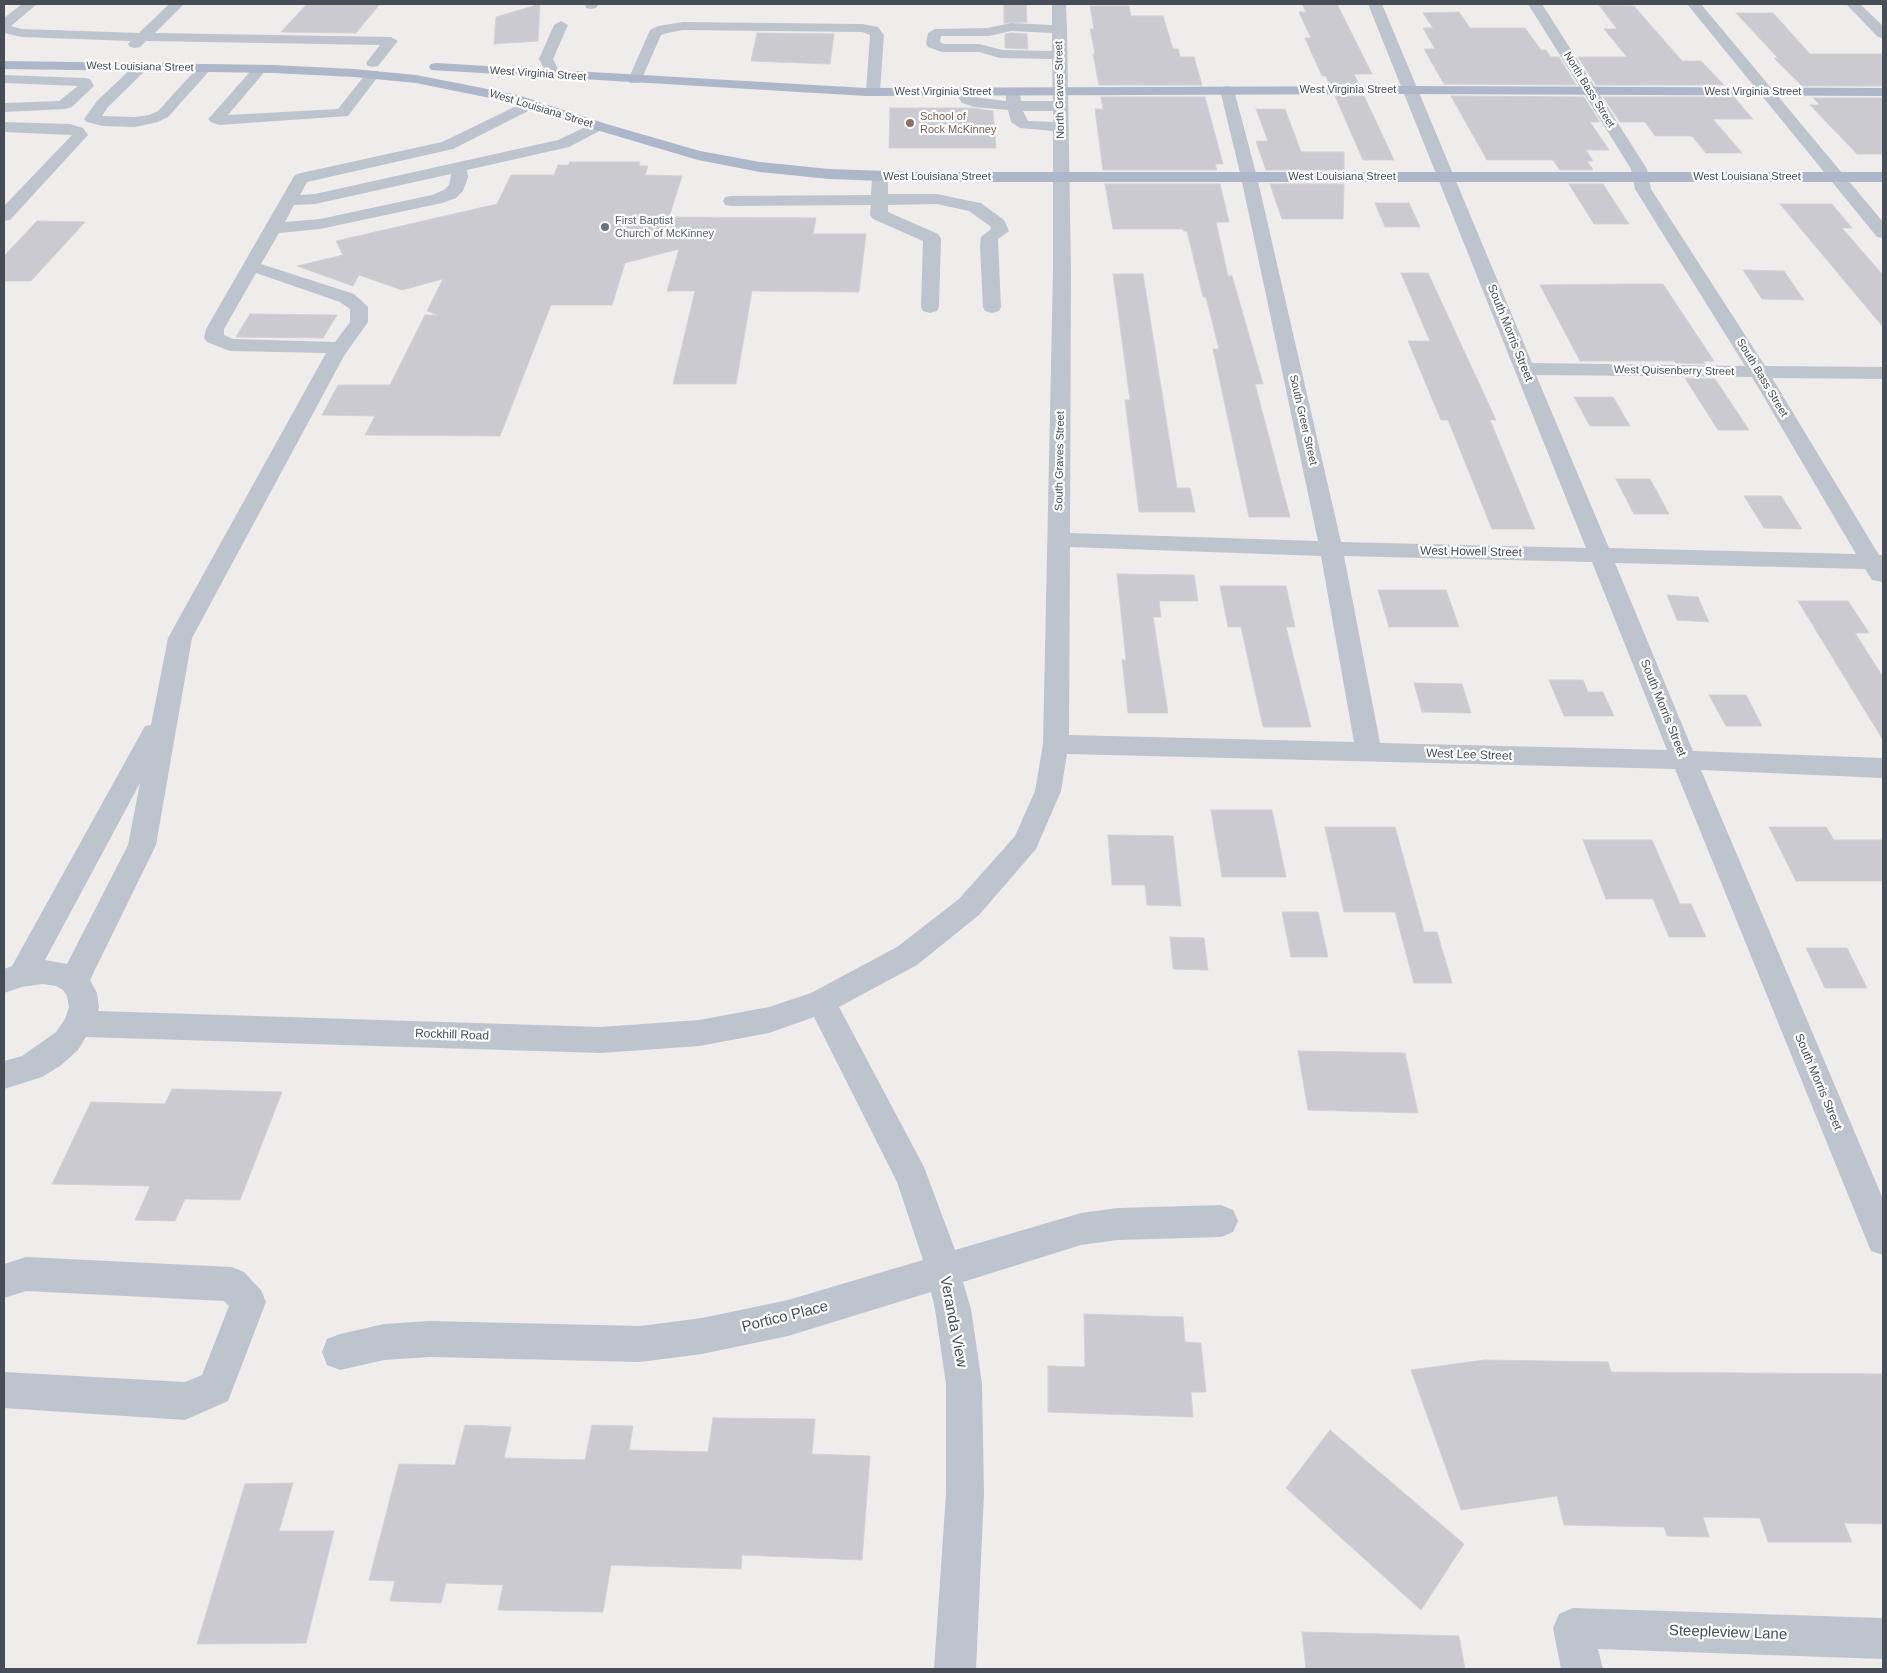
<!DOCTYPE html>
<style>
body{margin:0}
#map{position:relative;width:1887px;height:1673px;overflow:hidden;background:#efecec;font-family:Helvetica,sans-serif}
canvas{display:block}
.frame{position:absolute;inset:0;border:5px solid #464d57;pointer-events:none}
</style>
<div id="map">
<canvas width="1887" height="1673"></canvas>
<div class="frame"></div>
</div>
<script>
const c = document.querySelector('canvas').getContext('2d');
c.lineJoin = 'round';
function fillPath(path, color) {
  c.fillStyle = color;
  c.fill(path, 'evenodd');
}
function toPath(rows) {
  const path = new Path2D();
  for (const r of rows) {
    path.moveTo(r[0], r[1]);
    for (let i = 2; i < r.length; i += 2) path.lineTo(r[i], r[i + 1]);
  }
  return path;
}
function trace(path, color, width, dash) {
  c.strokeStyle = color;
  c.lineWidth = width;
  c.lineCap = dash ? 'butt' : 'round';
  c.setLineDash(dash || []);
  c.stroke(path);
}
function label(font, color, halo, rows, align = 'center') {
  c.font = font + ' Helvetica,sans-serif';
  c.lineWidth = 4.5;
  c.setLineDash([]);
  c.textBaseline = 'middle';
  c.strokeStyle = halo;
  c.fillStyle = color;
  for (const [text, x, y, turn = 0] of rows) {
    c.save();
    c.translate(x, y);
    c.rotate((+turn || 0) * Math.PI / 180);
    c.textAlign = isNaN(turn) ? turn : align;
    if (halo) c.strokeText(text, 0, 0);
    c.fillText(text, 0, 0);
    c.restore();
  }
}
const building = toPath([
 [307,4,380,4,356,33,281,32,307,4],
 [540,4,538,41,494,44,496,17,540,4],
 [1004,4,1026,4,1027,22,1004,23,1004,4],
 [1302,4,1337,4,1372,74,1354,74,1359,84,1329,84,1326,76,1322,76,1305,38,1311,38,1299,12,1306,12,1302,4],
 [1599,5,1634,6,1682,61,1701,61,1724,85,1596,85,1578,57,1627,57,1604,29,1617,29,1599,5],
 [1090,6,1129,6,1131,16,1163,16,1173,49,1178,49,1180,57,1194,57,1202,85,1099,85,1093,54,1095,54,1090,29,1094,29,1090,6],
 [1459,12,1470,28,1525,28,1541,50,1546,50,1551,57,1559,57,1576,85,1444,84,1424,49,1435,49,1423,28,1433,28,1423,13,1459,12],
 [1736,13,1773,13,1810,54,1883,54,1883,86,1802,86,1774,58,1778,58,1736,13],
 [757,33,834,34,830,64,751,61,757,33],
 [1011,33,1027,34,1028,49,1005,48,1005,34,1011,33],
 [1335,96,1364,96,1394,160,1363,160,1335,96],
 [1451,96,1584,97,1600,122,1590,122,1609,150,1586,150,1593,161,1587,161,1593,170,1560,170,1553,160,1487,160,1451,96],
 [1101,97,1205,97,1223,164,1215,164,1217,170,1103,170,1095,109,1103,109,1101,97],
 [1603,97,1734,97,1753,119,1713,119,1742,153,1706,153,1692,136,1655,136,1645,122,1620,122,1603,97],
 [1813,98,1883,98,1883,154,1857,154,1810,105,1820,105,1813,98],
 [890,108,972,108,993,111,996,148,889,148,890,108],
 [1256,109,1285,109,1301,152,1344,152,1344,170,1266,170,1256,141,1268,141,1256,109],
 [570,162,640,162,639,166,648,166,645,175,682,176,669,217,816,218,813,234,866,234,859,292,752,291,736,384,673,384,695,291,667,291,679,249,625,263,612,305,551,305,500,436,365,435,375,416,322,415,338,385,390,385,425,315,438,315,427,311,443,279,402,290,359,275,353,286,297,266,343,255,336,241,497,204,511,175,554,175,558,165,568,165,570,162],
 [1105,184,1220,184,1229,222,1216,222,1228,276,1232,276,1263,384,1255,384,1290,517,1249,517,1213,349,1219,349,1206,297,1203,297,1187,231,1183,231,1183,229,1113,229,1105,184],
 [1270,184,1344,184,1343,219,1282,219,1270,184],
 [1569,184,1603,184,1629,224,1594,224,1569,184],
 [1375,203,1409,203,1420,227,1385,227,1375,203],
 [1780,204,1832,204,1852,228,1842,228,1883,275,1883,327,1780,204],
 [37,221,85,222,31,281,4,281,4,256,37,221],
 [1743,270,1784,271,1804,300,1762,299,1743,270],
 [1401,273,1428,273,1496,420,1490,420,1535,529,1492,529,1448,420,1441,420,1408,341,1430,341,1401,273],
 [1113,274,1143,274,1177,488,1190,488,1195,512,1139,512,1125,400,1130,400,1113,274],
 [1630,284,1663,284,1714,361,1703,361,1705,364,1676,363,1674,361,1580,361,1540,285,1630,284],
 [250,314,337,315,323,338,236,337,250,314],
 [1685,378,1715,379,1749,430,1718,430,1685,378],
 [1574,397,1613,397,1630,426,1590,426,1574,397],
 [1616,479,1650,479,1669,514,1634,514,1616,479],
 [1744,496,1781,496,1802,529,1764,528,1744,496],
 [1117,574,1194,575,1198,601,1159,601,1161,617,1153,617,1168,713,1128,713,1122,660,1126,660,1117,574],
 [1220,586,1286,586,1295,627,1286,627,1311,727,1263,727,1241,627,1228,627,1220,586],
 [1378,590,1446,590,1459,627,1389,627,1378,590],
 [1667,595,1698,597,1709,622,1677,620,1667,595],
 [1798,601,1848,601,1869,633,1855,633,1883,677,1883,740,1798,601],
 [1549,680,1583,680,1588,692,1603,692,1614,716,1564,716,1549,680],
 [1414,683,1462,684,1471,713,1422,712,1414,683],
 [1709,695,1746,695,1762,726,1726,726,1709,695],
 [1211,810,1272,810,1286,877,1222,877,1211,810],
 [1325,827,1395,827,1424,932,1437,932,1452,983,1414,983,1395,912,1344,912,1325,827],
 [1769,827,1826,827,1834,840,1883,840,1883,881,1796,881,1769,827],
 [1108,835,1173,836,1181,906,1147,905,1145,885,1112,885,1108,835],
 [1583,840,1652,840,1680,904,1691,904,1706,937,1669,937,1653,899,1606,899,1583,840],
 [1282,912,1318,912,1328,957,1291,957,1282,912],
 [1170,937,1204,938,1208,970,1173,969,1170,937],
 [1806,948,1847,948,1867,988,1825,988,1806,948],
 [1298,1051,1405,1053,1418,1113,1308,1110,1298,1051],
 [172,1089,282,1092,240,1200,185,1199,175,1221,135,1220,150,1186,52,1184,91,1102,165,1104,172,1089],
 [1084,1314,1183,1317,1185,1342,1201,1343,1206,1392,1191,1392,1193,1417,1048,1412,1048,1366,1085,1367,1084,1314],
 [1484,1360,1608,1362,1611,1372,1883,1374,1883,1524,1844,1523,1852,1542,1768,1542,1760,1518,1703,1517,1709,1537,1667,1536,1664,1527,1564,1525,1557,1496,1461,1510,1411,1370,1484,1360],
 [713,1418,815,1419,812,1454,870,1456,862,1560,742,1555,741,1569,611,1565,603,1612,498,1610,503,1585,446,1583,441,1603,390,1601,395,1581,369,1580,399,1464,455,1465,465,1425,511,1427,504,1458,585,1460,592,1425,633,1426,629,1450,708,1452,713,1418],
 [1330,1430,1464,1544,1421,1610,1286,1488,1330,1430],
 [293,1483,279,1531,334,1531,306,1643,197,1644,245,1484,293,1483],
 [1302,1632,1459,1636,1465,1669,1306,1669,1302,1632]
]);
fillPath(building, '#cacad0');
trace(building, '#d1d1d7', 1);
fillPath(toPath([
 [22,4,37,4,11,26,22,29,139,33,169,4,184,4,155,33,391,37,398,41,378,66,373,67,368,66,366,63,380,45,146,41,140,47,135,48,130,47,128,44,130,41,22,37,4,33,4,18,22,4],
 [585,4,599,4,596,8,591,9,586,8,585,4],
 [1052,4,1066,4,1067,29,1071,271,1070,533,1318,541,1241,177,1220,90,1222,87,1227,86,1232,87,1234,90,1257,177,1341,542,1586,548,1368,4,1382,4,1532,363,1745,366,1635,189,1631,169,1528,4,1542,4,1647,169,1651,189,1765,366,1883,367,1883,379,1772,378,1879,555,1883,555,1883,582,1872,580,1865,569,1615,563,1693,751,1883,758,1883,778,1701,770,1883,1199,1883,1255,1871,1251,1866,1239,1675,769,1067,754,1061,791,1036,849,979,915,917,965,839,1007,924,1167,955,1250,1081,1213,1118,1208,1221,1205,1233,1210,1238,1221,1233,1232,1221,1237,1118,1240,1081,1245,963,1282,971,1309,982,1384,984,1494,976,1669,934,1669,946,1494,946,1384,935,1309,931,1292,788,1336,702,1354,640,1362,430,1357,384,1360,340,1370,327,1365,322,1352,327,1339,340,1334,384,1324,430,1321,640,1326,702,1318,788,1300,923,1260,897,1182,814,1017,769,1033,699,1046,601,1053,86,1037,78,1050,60,1066,42,1077,4,1089,4,1061,22,1056,56,1032,65,1019,69,1007,67,996,63,990,56,986,42,984,22,987,4,993,4,969,12,966,145,726,151,725,168,638,326,353,230,351,207,342,204,338,206,329,293,178,295,175,301,173,442,142,531,99,536,101,539,104,536,107,453,149,307,182,300,195,315,194,558,140,598,121,603,123,606,126,603,129,569,147,467,170,468,177,463,191,456,198,442,203,320,229,279,233,261,264,354,294,368,307,368,322,344,356,192,638,156,845,90,980,97,993,99,1007,98,1011,601,1027,699,1020,769,1007,811,993,897,947,959,899,1015,836,1035,791,1043,744,1053,271,1053,131,1020,128,1011,122,1008,110,974,107,962,103,955,92,957,89,962,88,967,89,973,97,1006,101,1006,92,1008,89,1013,88,1018,89,1020,92,1021,101,1053,101,1052,59,1000,58,979,52,942,52,928,47,926,44,928,33,935,29,987,28,1011,23,1052,25,1052,4],
 [1011,31,1052,33,1052,51,1003,50,979,44,944,44,940,42,941,36,989,36,1011,31],
 [1023,111,1053,111,1053,122,1028,121,1023,111],
 [451,174,449,185,444,190,432,195,320,219,285,222,294,205,315,204,451,174],
 [256,273,340,302,350,309,350,322,335,342,233,339,224,335,224,329,256,273],
 [1536,375,1752,377,1856,554,1609,548,1536,375],
 [1070,547,1321,556,1354,742,1069,735,1070,547],
 [1344,556,1592,562,1667,750,1380,743,1344,556],
 [140,783,128,845,67,964,45,960,140,783],
 [1687,4,1701,4,1883,222,1883,238,1877,237,1687,4],
 [1846,4,1860,4,1883,26,1883,38,1878,37,1846,4],
 [561,21,568,25,553,59,561,75,559,78,554,79,549,78,539,59,554,25,561,21],
 [683,22,862,24,878,27,884,35,880,92,878,95,873,96,868,95,866,92,870,35,862,32,683,30,667,33,661,35,640,83,630,83,628,80,650,30,658,26,683,22],
 [141,63,146,64,148,67,146,70,108,107,102,116,135,117,149,115,158,111,200,65,210,65,212,68,168,117,158,122,135,127,103,126,87,122,84,119,97,101,136,64,141,63],
 [260,65,265,66,267,69,228,115,338,109,368,71,378,71,380,74,348,116,219,125,211,122,208,119,211,116,255,66,260,65],
 [4,75,85,78,90,79,94,86,72,107,65,109,4,112,4,103,59,101,78,86,4,83,4,75],
 [4,122,70,124,83,128,88,135,10,220,4,221,4,206,72,135,4,132,4,122],
 [880,172,886,174,888,177,888,194,937,194,975,202,981,203,1004,220,1009,231,998,239,1001,307,999,311,992,313,985,311,983,307,980,246,981,237,991,229,990,226,969,211,937,204,888,205,888,212,938,234,941,238,939,307,937,311,930,313,923,311,921,307,923,241,873,219,870,215,871,205,731,206,725,205,723,201,725,197,731,196,871,195,872,177,874,174,880,172],
 [26,1257,232,1267,244,1272,261,1290,266,1302,228,1401,185,1420,4,1408,4,1372,185,1382,202,1375,229,1306,224,1301,26,1291,4,1298,4,1264,26,1257],
 [1573,1608,1883,1618,1883,1659,1598,1649,1603,1669,1561,1669,1553,1628,1559,1614,1573,1608]
]), '#bec4cd');
fillPath(toPath([
 [4,61,273,65,354,69,416,75,518,95,603,123,700,151,760,162,829,169,914,172,1883,172,1883,182,914,182,829,179,760,172,698,160,593,129,510,102,416,83,354,77,273,73,4,69,4,61],
 [436,63,866,88,1409,86,1883,88,1883,96,1409,94,866,96,431,70,429,67,431,64,436,63]
]), '#aeb7c9');
for (const [x, y, r, color] of [
 [910,123,5,"#8d6e63"],
 [605,227,5,"#6b7280"]
]) {
  const dot = new Path2D();
  dot.arc(x, y, r, 0, 2 * Math.PI);
  c.fillStyle = color;
  c.fill(dot);
  trace(dot, '#fff', 2);
}
label('11px', '#464d57', '#fff', [
 ["West Louisiana Street",140,67,1],
 ["West Virginia Street",538,74,4],
 ["North Graves Street",1060,90,-91],
 ["West Virginia Street",1348,90],
 ["North Bass Street",1589,90,58],
 ["West Virginia Street",943,92],
 ["West Virginia Street",1753,92],
 ["West Louisiana Street",541,109,17],
 ["West Louisiana Street",937,177],
 ["West Louisiana Street",1342,177],
 ["West Louisiana Street",1747,177],
 ["West Quisenberry Street",1674,371,1],
 ["South Bass Street",1762,378,59],
 ["South Greer Street",1303,420,77],
 ["South Graves Street",1060,461,-89]
]);
label('11px', '#785e54', '#fff', [
 ["School of",920,117],
 ["Rock McKinney",920,130]
], 'left');
label('11px', '#5b616d', '#fff', [
 ["First Baptist",615,221],
 ["Church of McKinney",615,234]
], 'left');
label('12px', '#464d57', '#fff', [
 ["South Morris Street",1510,333,68],
 ["West Howell Street",1471,552,1],
 ["South Morris Street",1663,708,68],
 ["West Lee Street",1469,755,2],
 ["Rockhill Road",452,1035,2],
 ["South Morris Street",1818,1082,67]
]);
label('15px', '#464d57', '#fff', [
 ["Portico Place",785,1317,-14],
 ["Veranda View",953,1322,79],
 ["Steepleview Lane",1728,1633,2]
]);
</script>
